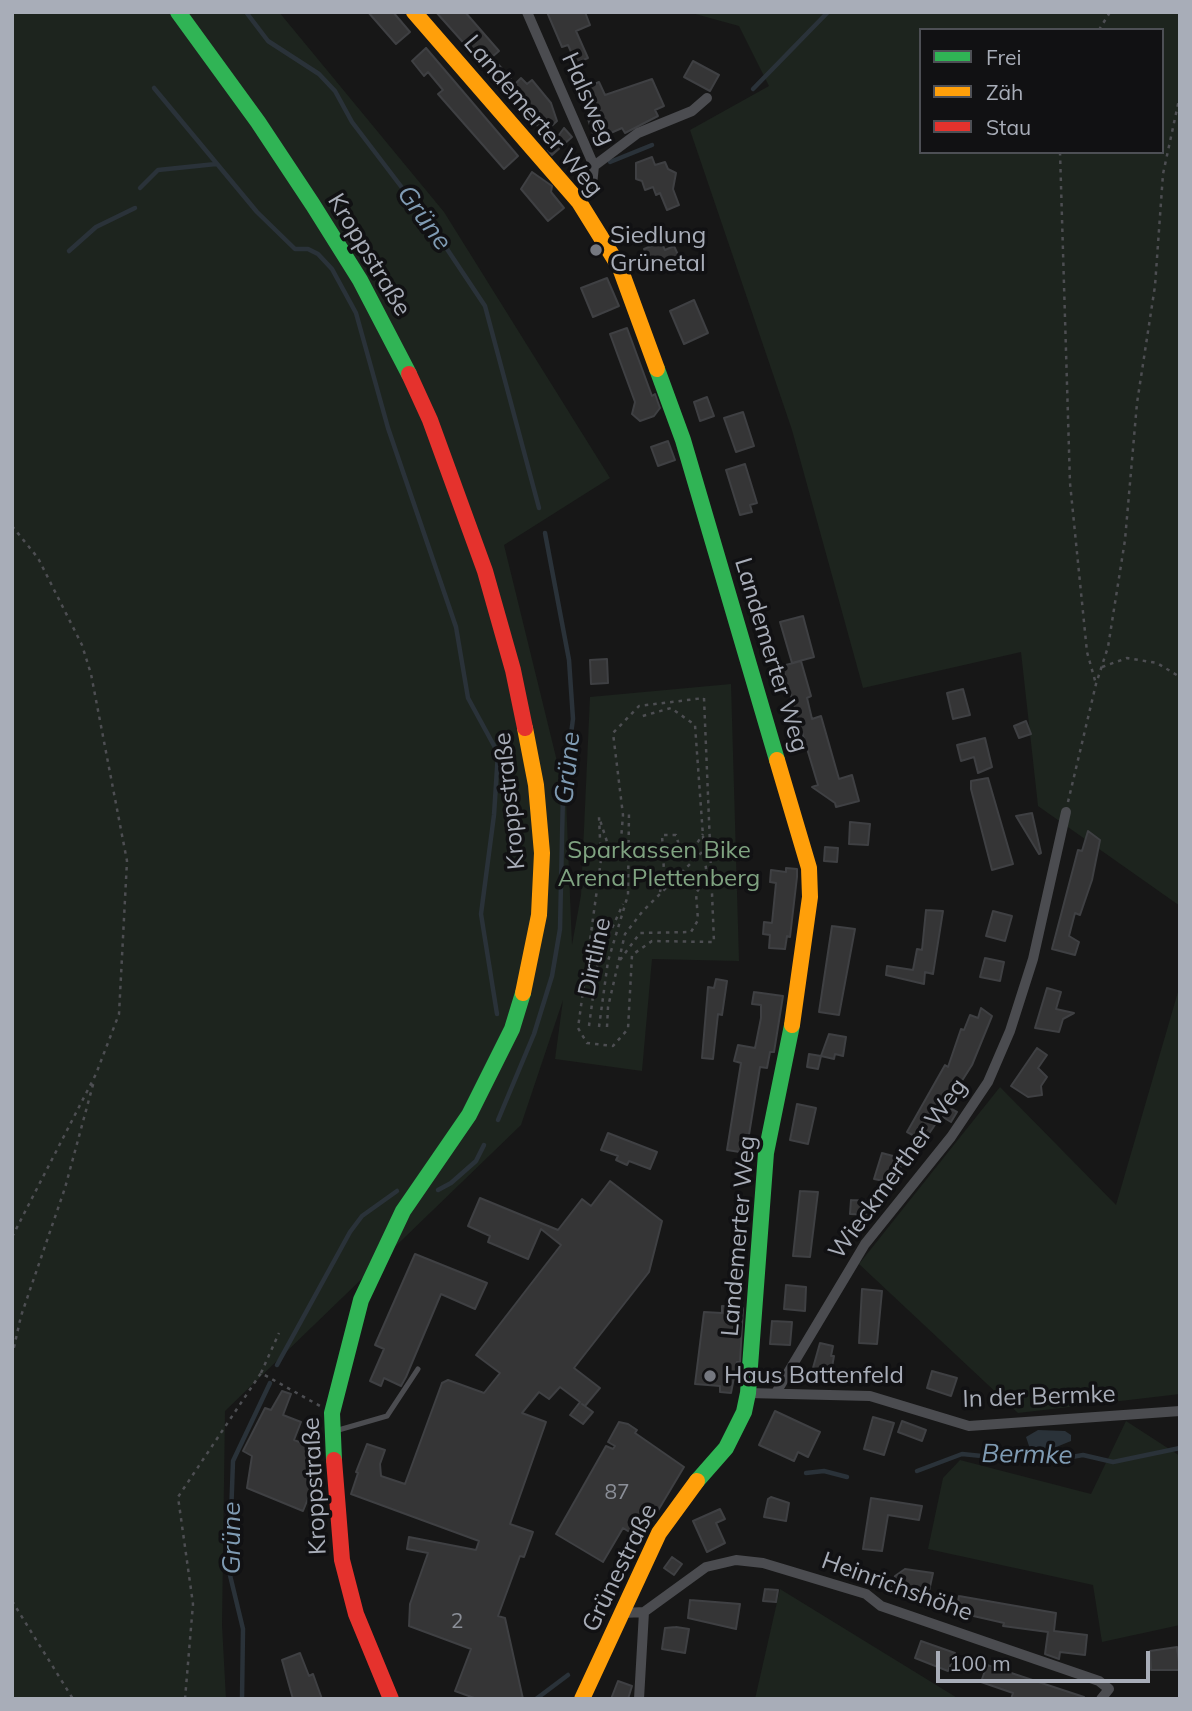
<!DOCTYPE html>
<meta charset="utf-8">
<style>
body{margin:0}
#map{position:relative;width:1192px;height:1711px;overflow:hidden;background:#171717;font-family:Mulish,sans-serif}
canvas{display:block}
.frame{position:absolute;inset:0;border:14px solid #a8adb8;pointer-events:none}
.legend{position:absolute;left:919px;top:28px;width:245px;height:126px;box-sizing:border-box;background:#111113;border:2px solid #4d4f55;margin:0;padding:9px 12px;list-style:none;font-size:21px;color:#a8adb8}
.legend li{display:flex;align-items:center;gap:14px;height:35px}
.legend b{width:35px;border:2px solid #4d4f55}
.scale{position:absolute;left:936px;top:1651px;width:214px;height:32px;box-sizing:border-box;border:4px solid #a8adb8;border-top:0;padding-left:9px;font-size:21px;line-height:24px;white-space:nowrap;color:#a8adb8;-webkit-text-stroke:5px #111113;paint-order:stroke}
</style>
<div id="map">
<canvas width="1192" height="1711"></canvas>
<div class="frame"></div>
<ul class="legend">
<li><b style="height:9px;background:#30b455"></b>Frei</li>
<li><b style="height:9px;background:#ff9f0a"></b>Zäh</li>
<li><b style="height:9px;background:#e5322d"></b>Stau</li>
</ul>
<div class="scale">100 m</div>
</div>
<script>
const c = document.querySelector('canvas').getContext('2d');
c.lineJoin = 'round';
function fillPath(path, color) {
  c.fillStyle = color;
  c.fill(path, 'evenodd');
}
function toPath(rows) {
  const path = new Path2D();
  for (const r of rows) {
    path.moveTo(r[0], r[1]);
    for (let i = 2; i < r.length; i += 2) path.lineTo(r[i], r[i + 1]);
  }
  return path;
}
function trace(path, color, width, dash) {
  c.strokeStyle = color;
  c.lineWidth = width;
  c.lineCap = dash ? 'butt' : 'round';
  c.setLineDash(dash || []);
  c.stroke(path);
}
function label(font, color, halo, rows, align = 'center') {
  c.font = font + ' Mulish,sans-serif';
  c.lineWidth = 7;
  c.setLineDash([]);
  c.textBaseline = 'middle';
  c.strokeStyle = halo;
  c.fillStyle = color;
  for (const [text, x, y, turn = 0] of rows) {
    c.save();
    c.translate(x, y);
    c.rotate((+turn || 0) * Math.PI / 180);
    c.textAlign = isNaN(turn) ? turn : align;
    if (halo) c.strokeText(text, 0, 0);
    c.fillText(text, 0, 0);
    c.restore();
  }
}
fillPath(toPath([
 [12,12,279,12,444,212,610,478,504,545,566,798,572,945,581,895,590,697,731,684,739,961,652,959,642,1071,555,1059,563,1000,521,1125,225,1411,222,1625,226,1699,12,1699],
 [688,12,1180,12,1180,906,1038,806,1021,652,863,688,792,430,690,130,769,86,739,26],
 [921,30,1162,30,1162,152,921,152],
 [1180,985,1180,1394,1018,1413,859,1264,1000,1087,1116,1205],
 [1126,1421,1180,1456,1180,1625,1102,1642,1093,1585,928,1549,943,1478,960,1460,1091,1494],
 [780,1589,959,1699,755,1699]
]), '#1d241e');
fillPath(toPath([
 [1038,1430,1065,1431,1071,1435,1071,1441,1044,1452,1030,1449,1026,1437]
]), '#2a3239');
trace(toPath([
 [246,12,268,41,319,74,335,91,352,122,435,231,485,306,539,508],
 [154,88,257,212,295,249,308,249,318,254,332,269,356,313,388,428,456,627,468,698,498,753,494,815,481,914,497,1014],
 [753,89,828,12],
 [610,162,652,145],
 [140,188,158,170,216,164],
 [69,251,96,227,135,208],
 [498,1120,534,1034,552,976,560,929,563,793,573,719,569,660,545,533],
 [438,1190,451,1183,476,1161,484,1145],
 [277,1365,350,1232,362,1216,397,1191],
 [917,1471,962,1454,1012,1459,1044,1452,1051,1458,1060,1459,1083,1455,1113,1462,1180,1448],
 [806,1473,824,1471,847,1477],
 [242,1699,243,1629,229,1571,233,1461,270,1383],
 [536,1699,568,1675]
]), '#2a3239', 4.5);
const building = toPath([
 [368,12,393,12,410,32,396,44,368,12],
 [436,12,465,12,499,51,492,57,515,84,521,78,527,84,532,80,551,103,557,121,544,133,436,12],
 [547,12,585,12,590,25,576,31,588,58,576,63,568,45,562,47,547,12],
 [426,48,518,156,504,169,438,94,443,90,428,72,424,76,412,61,426,48],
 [693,61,719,75,710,91,684,77,693,61],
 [652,79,664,106,655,110,658,116,625,133,622,128,595,140,584,107,589,105,582,89,599,82,605,95,652,79],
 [564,128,572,137,552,155,548,150,564,128],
 [652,157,655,165,665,162,668,169,676,173,673,189,679,205,667,210,660,193,656,195,653,187,645,190,642,181,636,179,636,163,652,157],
 [532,172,552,186,551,192,564,208,548,221,521,189,532,172],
 [661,242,665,250,674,246,679,257,652,269,644,249,661,242],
 [607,278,619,306,593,317,581,288,607,278],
 [694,300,708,333,684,344,670,311,694,300],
 [627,328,652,396,655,394,660,408,654,416,640,421,632,414,635,402,610,334,627,328],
 [707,397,714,416,700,421,694,402,707,397],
 [743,412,754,446,736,452,724,418,743,412],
 [668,441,675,460,658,466,651,447,668,441],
 [745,464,757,503,750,505,752,512,740,515,726,470,745,464],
 [803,616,814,657,792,663,780,622,803,616],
 [607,659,608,683,591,684,590,660,607,659],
 [801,661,811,696,807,698,812,719,821,716,839,779,852,775,859,801,836,807,835,803,812,787,818,785,782,666,801,661],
 [963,689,970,715,953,719,947,693,963,689],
 [1026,721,1031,734,1019,738,1014,726,1026,721],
 [985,738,992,767,978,773,974,757,961,761,957,745,985,738],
 [988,778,1013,864,992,870,971,789,971,781,988,778],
 [1032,813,1041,853,1039,854,1016,816,1032,813],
 [850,822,870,824,868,845,849,844,850,822],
 [1088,831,1100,840,1092,880,1080,915,1075,913,1069,936,1079,942,1075,955,1052,949,1078,850,1082,851,1088,831],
 [825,847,838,848,837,862,824,861,825,847],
 [786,868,797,869,797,877,790,937,787,936,785,949,769,948,770,935,763,934,764,922,772,923,776,883,770,882,771,870,786,872,786,868],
 [926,910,943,911,933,974,925,972,924,984,886,975,887,966,913,970,917,949,922,950,926,910],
 [993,911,1012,916,1005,941,986,936,993,911],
 [832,926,855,929,839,1015,819,1012,832,926],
 [985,958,1004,962,1000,981,980,977,985,958],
 [716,979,727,981,722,1015,718,1014,713,1059,702,1058,708,987,714,988,716,979],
 [1047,988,1061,992,1056,1009,1074,1013,1063,1019,1059,1032,1035,1028,1047,988],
 [754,992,783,996,774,1052,770,1052,767,1068,760,1067,746,1153,727,1150,741,1063,734,1061,738,1045,755,1048,761,1018,761,1005,752,1004,754,992],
 [981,1008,992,1016,972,1065,946,1106,957,1112,951,1122,941,1116,924,1141,907,1132,945,1065,948,1067,961,1029,964,1030,970,1015,978,1018,981,1008],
 [829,1034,846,1037,843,1056,835,1054,834,1059,821,1056,829,1034],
 [1037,1048,1047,1055,1038,1068,1047,1077,1041,1086,1042,1095,1028,1097,1011,1086,1037,1048],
 [809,1054,821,1056,818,1069,807,1067,809,1054],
 [797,1104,816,1108,808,1144,790,1140,797,1104],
 [608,1133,657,1152,650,1169,629,1161,627,1165,616,1160,618,1156,601,1150,608,1133],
 [882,1153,904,1159,894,1183,874,1179,882,1153],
 [610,1181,662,1221,649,1272,574,1368,600,1388,585,1406,582,1404,593,1412,583,1424,570,1415,580,1402,560,1387,549,1399,539,1392,522,1413,546,1422,510,1524,533,1532,524,1557,520,1556,498,1616,505,1618,523,1699,477,1699,455,1691,471,1649,409,1626,410,1604,428,1553,407,1549,409,1537,476,1550,479,1541,351,1494,358,1473,356,1472,367,1444,385,1450,380,1464,381,1476,405,1484,442,1383,448,1380,484,1393,500,1373,476,1355,561,1245,541,1229,528,1259,488,1242,490,1236,468,1226,480,1198,558,1230,582,1199,591,1206,610,1181],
 [800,1191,818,1192,810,1257,793,1256,800,1191],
 [851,1200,872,1201,871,1215,850,1214,851,1200],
 [415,1254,487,1283,475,1309,441,1294,406,1377,401,1386,384,1378,381,1386,370,1381,384,1349,375,1345,415,1254],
 [786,1285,806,1287,805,1311,784,1309,786,1285],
 [862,1289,882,1291,877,1344,859,1343,862,1289],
 [722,1306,743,1308,740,1362,737,1362,731,1393,720,1392,720,1386,695,1384,704,1312,722,1313,722,1306],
 [772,1321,792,1322,790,1345,770,1344,772,1321],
 [820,1343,833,1346,831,1356,834,1356,830,1378,811,1375,820,1343],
 [932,1371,957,1378,951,1396,927,1388,932,1371],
 [282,1391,291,1394,283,1415,301,1422,294,1440,315,1448,315,1481,303,1511,247,1488,252,1456,243,1451,265,1408,271,1410,282,1391],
 [775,1411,820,1432,808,1457,798,1452,794,1461,759,1445,775,1411],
 [873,1417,894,1423,884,1455,864,1449,873,1417],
 [902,1421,926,1430,922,1441,898,1432,902,1421],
 [619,1422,628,1424,637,1430,635,1433,684,1467,641,1539,623,1528,603,1562,556,1534,606,1446,613,1449,615,1446,608,1442,619,1422],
 [771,1497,789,1503,786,1521,764,1517,768,1499,771,1497],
 [871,1498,922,1506,919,1520,888,1515,882,1551,863,1549,871,1498],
 [720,1509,725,1519,716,1523,725,1543,707,1552,693,1521,720,1509],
 [672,1557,682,1564,674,1575,664,1568,672,1557],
 [905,1569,933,1573,927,1600,891,1591,895,1576,905,1569],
 [765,1589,778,1590,776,1602,763,1601,765,1589],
 [959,1596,1056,1613,1054,1631,1087,1635,1085,1655,1060,1652,1059,1659,1045,1654,1048,1632,1003,1626,1004,1623,956,1612,959,1596],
 [690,1600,740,1604,736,1629,688,1618,690,1600],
 [676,1627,689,1629,685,1653,662,1649,665,1628,676,1627],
 [921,1641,955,1653,948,1671,915,1658,921,1641],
 [1177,1647,1180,1670,1151,1670,1150,1651,1177,1647],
 [300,1653,309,1676,313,1674,322,1699,293,1699,282,1660,300,1653],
 [987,1665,1084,1697,1084,1699,1011,1699,1013,1693,981,1682,987,1665],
 [618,1681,632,1686,628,1699,611,1699,618,1681]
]);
fillPath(building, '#353536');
trace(building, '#3f4043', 2);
trace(toPath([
 [1099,30,1110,12],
 [1060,152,1070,483,1087,652,1096,684],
 [12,526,38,558,82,645,91,674,127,861,119,1014,96,1074,12,1237],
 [1102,667,1127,658,1157,663,1180,677],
 [704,698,714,942,652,941,632,955,628,1029,613,1046,587,1043,578,1028,601,860,599,817,610,851,620,852,623,815,613,733,639,706,704,698],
 [1068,802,1096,684,1108,647,1125,540,1137,403,1155,286,1163,174,1180,95],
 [660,892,664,872,662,835,676,835,681,852,692,851,703,834],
 [620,960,640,933,691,932,698,920,696,893,707,878,704,850],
 [589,1026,598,959,623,904],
 [599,1027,608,961,628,895,629,811],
 [607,1027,608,1007,625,934,642,912,704,850,695,725,671,708,639,717],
 [12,1356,21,1316,65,1188,94,1081],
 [261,1373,279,1333],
 [12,1601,73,1699],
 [185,1699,193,1604,178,1497,261,1373,320,1406]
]), '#4d4e52', 2.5, [3.5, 5]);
trace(toPath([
 [335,1431,387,1416,418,1369]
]), '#4b4c50', 5);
trace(toPath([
 [527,12,594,166,592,185,579,202],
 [594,166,638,133,692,111,707,98],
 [777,1391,865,1244,951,1137,988,1082,1010,1031,1033,959,1066,812],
 [748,1393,870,1396,969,1426,1180,1411],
 [623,1613,644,1612,706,1567,736,1560,763,1563,866,1594,881,1606,1099,1681,1109,1689,1101,1699],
 [639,1699,644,1612]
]), '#4b4c50', 10);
trace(toPath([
 [178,12,258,122,313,205,360,280,409,374],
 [657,369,683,440,777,760],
 [334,1460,332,1413,361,1300,403,1211,469,1115,512,1029,523,993],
 [697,1481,726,1448,744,1412,748,1393,766,1153,792,1025]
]), '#30b455', 16);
trace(toPath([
 [414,12,579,202,620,268,657,369],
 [777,760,809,868,810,897,792,1025],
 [523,993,539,915,542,853,536,785,525,728],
 [582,1699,659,1533,697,1481]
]), '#ff9f0a', 16);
trace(toPath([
 [409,374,430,420,485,571,513,670,525,728],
 [334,1460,342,1560,356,1614,391,1699]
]), '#e5322d', 16);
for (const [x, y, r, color] of [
 [596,250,7,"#757880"],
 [710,1376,7,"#757880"]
]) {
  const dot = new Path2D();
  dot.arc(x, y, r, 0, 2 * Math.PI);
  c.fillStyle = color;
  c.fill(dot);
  trace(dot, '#111113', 2.5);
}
label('21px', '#8b8f98', null, [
 ["87",617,1493],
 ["2",457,1622]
]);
label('24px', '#a8adb8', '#111113', [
 ["Halsweg",588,99,66],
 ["Landemerter Weg",533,116,50],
 ["Kroppstraße",369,255,59],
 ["Landemerter Weg",771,655,73],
 ["Kroppstraße",510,801,-96],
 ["Dirtline",595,957,-78],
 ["Wieckmerther Weg",898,1169,-54],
 ["Landemerter Weg",739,1236,-85],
 ["In der Bermke",1039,1397,-2],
 ["Kroppstraße",315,1486,-93],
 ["Grünestraße",620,1568,-64],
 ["Heinrichshöhe",897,1587,20]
]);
label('24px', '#a8adb8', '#111113', [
 ["Siedlung",610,236],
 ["Grünetal",610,264],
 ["Haus Battenfeld",724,1376]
], 'left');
label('24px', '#7fa381', '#111113', [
 ["Sparkassen Bike",659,851],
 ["Arena Plettenberg",659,879]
]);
label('italic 26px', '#7f9bb3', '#111113', [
 ["Grüne",424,218,54],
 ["Grüne",568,768,-84],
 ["Bermke",1027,1455,1],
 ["Grüne",232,1538,-90]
]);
</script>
